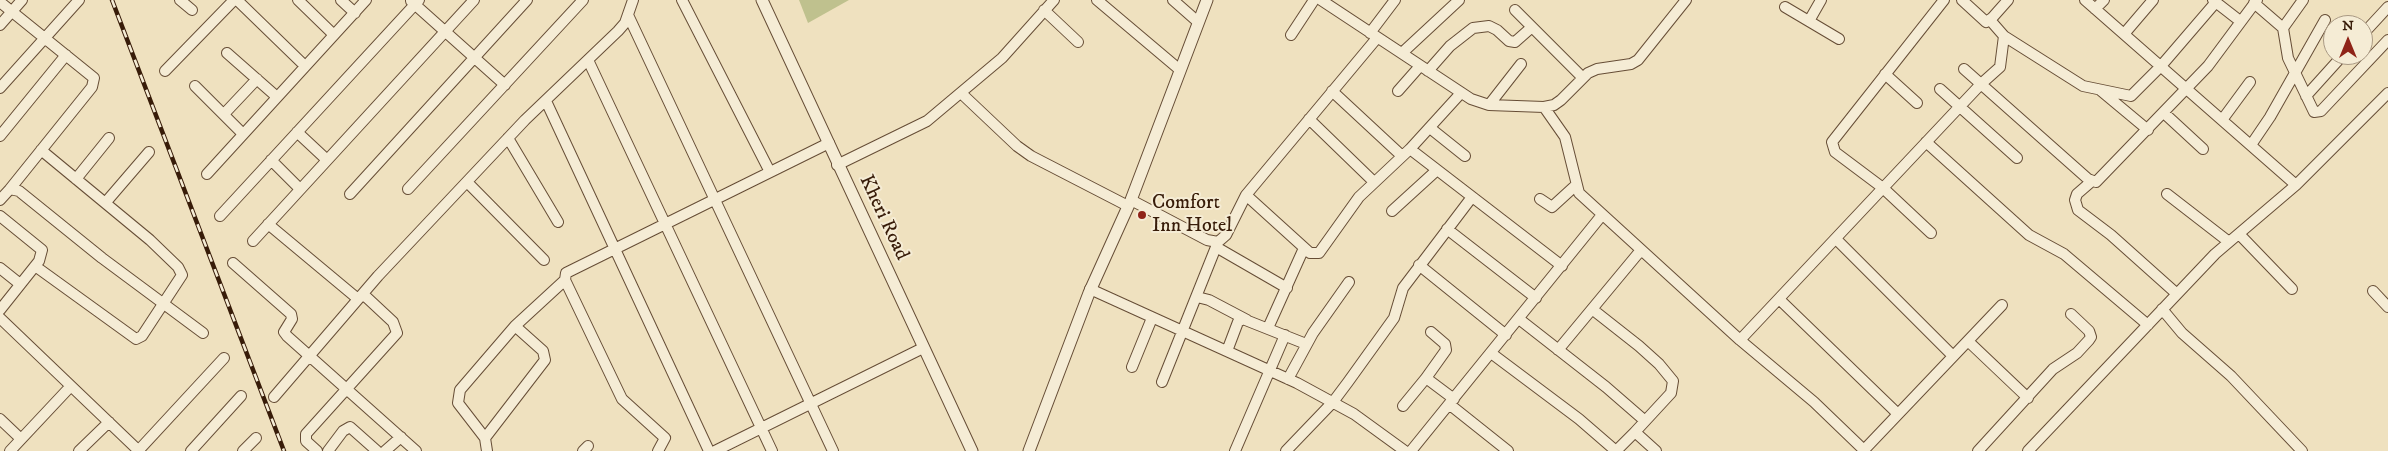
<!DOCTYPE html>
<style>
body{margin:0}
#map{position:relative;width:2388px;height:451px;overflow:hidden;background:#efe1bf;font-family:"IM FELL DW Pica",serif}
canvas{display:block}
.north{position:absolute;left:2323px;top:15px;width:50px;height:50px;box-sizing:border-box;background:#f5ecd5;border:1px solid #a99983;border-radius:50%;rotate:0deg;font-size:14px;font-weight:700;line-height:20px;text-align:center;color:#381c09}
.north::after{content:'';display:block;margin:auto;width:18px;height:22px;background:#8f2418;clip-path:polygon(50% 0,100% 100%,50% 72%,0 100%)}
</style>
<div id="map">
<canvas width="2388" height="451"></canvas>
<div class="north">N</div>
</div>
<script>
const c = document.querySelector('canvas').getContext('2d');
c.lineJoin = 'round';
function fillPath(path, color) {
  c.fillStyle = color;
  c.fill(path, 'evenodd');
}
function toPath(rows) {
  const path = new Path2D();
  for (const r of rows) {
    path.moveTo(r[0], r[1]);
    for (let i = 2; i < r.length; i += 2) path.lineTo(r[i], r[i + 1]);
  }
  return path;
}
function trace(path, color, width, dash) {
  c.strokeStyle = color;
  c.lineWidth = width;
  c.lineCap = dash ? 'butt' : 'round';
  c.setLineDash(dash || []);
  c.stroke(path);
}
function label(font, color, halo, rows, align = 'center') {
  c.font = font + ' "IM FELL DW Pica",serif';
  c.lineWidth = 4;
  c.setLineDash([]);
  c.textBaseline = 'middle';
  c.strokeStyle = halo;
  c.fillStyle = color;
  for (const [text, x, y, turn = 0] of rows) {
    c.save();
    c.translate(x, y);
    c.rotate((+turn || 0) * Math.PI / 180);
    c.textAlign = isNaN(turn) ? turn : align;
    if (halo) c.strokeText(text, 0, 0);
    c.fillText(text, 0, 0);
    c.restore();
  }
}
fillPath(toPath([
 [799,0,849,0,808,23]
]), '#bfc18e');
const minor = toPath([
 [180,0,192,10],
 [237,0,305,66],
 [298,0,334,35],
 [341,0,355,13],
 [682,0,770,172],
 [1097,0,1180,70],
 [1173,0,1198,22],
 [1321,0,1471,99,1489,105,1544,107,1554,105,1561,100,1588,73,1597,69,1631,64,1638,60,1686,0],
 [1962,0,1986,22,1992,18,2008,0],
 [2085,0,2296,185],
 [2213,0,2240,21],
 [411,1,505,85],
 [0,2,94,78,92,87,10,189],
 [2254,3,2283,28,2288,58,2314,112,2321,111,2388,40],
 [1785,7,1839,39],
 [2095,9,2104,0],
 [1044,10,1078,42],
 [1515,10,1582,77],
 [628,15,833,451],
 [1809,21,1821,0],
 [0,25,22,0],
 [2283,28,2303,0],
 [1370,33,1395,0],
 [2124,34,2153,0],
 [2363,34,2388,7],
 [1291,35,1314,0],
 [2004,36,2083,86,2131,96,2161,66,2216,2],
 [227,53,277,97],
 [1402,53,1459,0],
 [588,60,772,451],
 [1964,69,2088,179,2096,182,2208,66,2257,0],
 [165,71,234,0],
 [1428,71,1450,46,1473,28,1489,26,1497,30,1509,41,1515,42,1532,27],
 [1885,74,1917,103],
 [195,86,243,134],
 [0,88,79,0],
 [1940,89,2017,158],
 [2100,90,2148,130],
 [1332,91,1402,156],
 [1398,91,1420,66],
 [962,94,1017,146,1031,156,1128,206],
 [2306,96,2343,55],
 [546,101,709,451],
 [1489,105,1521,64],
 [1544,107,1565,137,1579,193,1740,340,1814,402,1865,451],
 [2164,113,2203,149],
 [224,114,257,79],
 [1309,119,1374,182],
 [2222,120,2250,82],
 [1430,128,1465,156],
 [297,132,327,160],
 [0,136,66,55],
 [508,138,558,222],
 [1926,142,2029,235,2064,254,2148,325],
 [2251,145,2270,117,2325,20],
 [1410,149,1562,266],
 [271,160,300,189],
 [837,165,927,121,1002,58,1054,0],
 [207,174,366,0],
 [76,179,109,138],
 [2092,181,2077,194,2075,200,2078,210,2111,235,2177,294],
 [467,182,544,260],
 [408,189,583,0],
 [350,194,527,0],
 [2167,194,2229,242],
 [1246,195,1310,253,1319,253,1359,197,1410,149,1461,93],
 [1540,199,1552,207,1575,186],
 [0,200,10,189,19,191,102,258,203,333],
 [1131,200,1207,240,1218,242,1226,235,1246,195,1377,38],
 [106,202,149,152],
 [1392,211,1437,170],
 [0,216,42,250,39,261,0,310],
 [220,216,419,0],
 [268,224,358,299],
 [1447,229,1536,298],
 [1931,233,1883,188,1981,84,2000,67,2004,36,1990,20],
 [2240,235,2292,289],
 [1836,239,1953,356],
 [253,241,474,0],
 [1216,247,1287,288],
 [233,263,291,314,292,319,284,332,287,336,416,451],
 [1419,265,1506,335],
 [35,266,136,339,142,336,182,275,178,267,150,240,41,150],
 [0,268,20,284],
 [565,280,566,273,829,143],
 [1090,289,1297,383,1354,414,1405,451],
 [2373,291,2388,307],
 [1197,297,1209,300,1247,320],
 [1779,299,1898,414],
 [1592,309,1639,346,1659,364,1673,381,1671,393,1635,432,1656,451],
 [2162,309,2182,333,2231,376,2302,451],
 [0,318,139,451],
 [1519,319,1606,387,1644,420],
 [1268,328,1304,248],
 [1431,332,1445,344,1446,350,1426,378,1454,399],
 [1740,340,1883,188,1835,152,1832,142,1944,0],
 [1968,341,2028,398],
 [1558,350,1641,250],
 [1227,351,1238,322,1243,319,1306,344],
 [1491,353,1579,419,1616,451,1635,432],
 [1132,367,1152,318],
 [1288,379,1313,333,1349,282],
 [1162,382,1218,242],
 [274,397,378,276,525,120,618,31,625,23,633,0],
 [1449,404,1508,451],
 [1403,406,1426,378],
 [0,419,21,439],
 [485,438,545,360,543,351,515,326],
 [1864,450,2002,305],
 [10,451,70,387],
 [79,451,109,422],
 [138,451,224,358],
 [191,451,241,396],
 [243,451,256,438],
 [317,451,306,441,306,434,397,333,393,322,363,294],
 [328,451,343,431,350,427,377,451],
 [385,451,401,437],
 [487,451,485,438,458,403,460,390,515,326,565,280,622,399,665,438,658,451],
 [583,451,588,446],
 [715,451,923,348],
 [1235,451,1285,335],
 [1286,451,1333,402,1348,382,1394,318,1403,288,1472,197],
 [1411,451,1602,215],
 [1978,451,2053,369,2077,353,2089,340,2091,337,2089,331,2071,314],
 [2028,451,2215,254,2296,185,2388,93]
]);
const tertiary = toPath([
 [762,0,972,451],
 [1029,451,1089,293,1131,200,1207,0]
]);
trace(minor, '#664d36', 12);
trace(tertiary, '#664d36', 13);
trace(minor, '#f5ecd5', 10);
trace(tertiary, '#f5ecd5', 11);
const rail = toPath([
 [112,0,284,451]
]);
trace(rail, '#381c09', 4.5);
trace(rail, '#f5ecd5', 2.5, [8]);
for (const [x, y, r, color] of [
 [1142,215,5,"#8f2418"]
]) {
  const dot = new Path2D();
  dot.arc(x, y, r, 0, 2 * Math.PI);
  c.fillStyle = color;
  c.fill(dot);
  trace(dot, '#f5ecd5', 2);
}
label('20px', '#381c09', '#f5ecd5', [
 ["Comfort",1152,204],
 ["Inn Hotel",1152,227]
], 'left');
label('20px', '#381c09', '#f5ecd5', [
 ["Kheri Road",883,218,65]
]);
</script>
